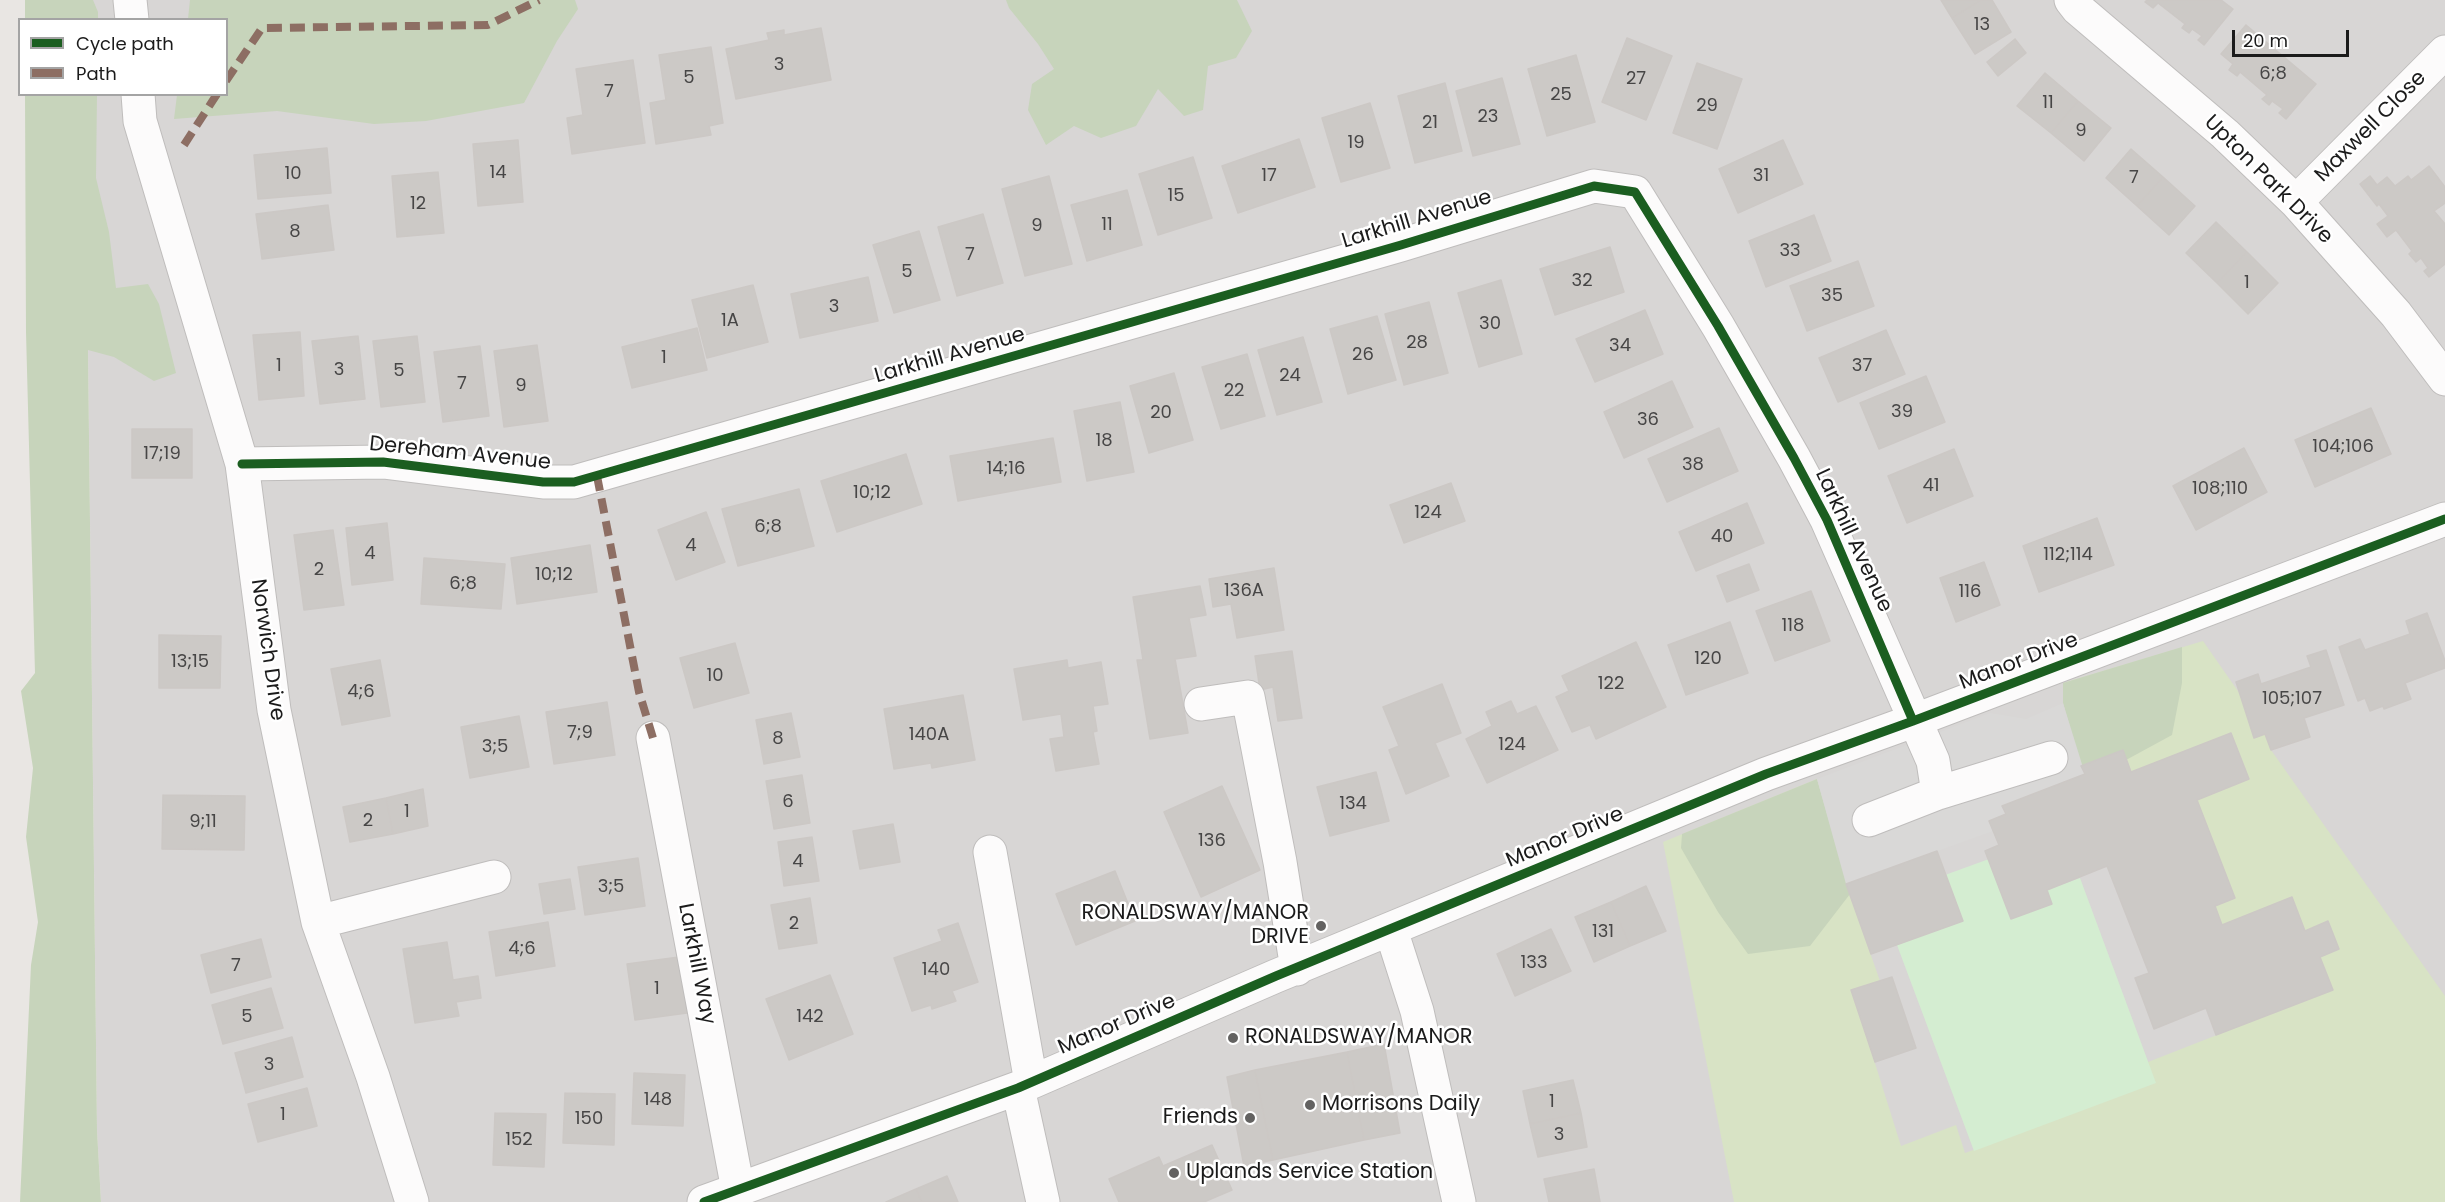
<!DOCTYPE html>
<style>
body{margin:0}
#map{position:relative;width:2445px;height:1202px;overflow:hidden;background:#e9e6e3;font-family:Poppins,sans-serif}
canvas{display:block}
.legend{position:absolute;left:18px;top:18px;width:210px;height:78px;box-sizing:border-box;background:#fff;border:2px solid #a4a4a4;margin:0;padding:8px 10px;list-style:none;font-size:18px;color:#1b1b1b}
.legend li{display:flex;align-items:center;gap:12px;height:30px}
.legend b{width:30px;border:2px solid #a4a4a4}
.scale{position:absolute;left:2232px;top:30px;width:117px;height:27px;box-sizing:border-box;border:3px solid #1b1b1b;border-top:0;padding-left:8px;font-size:18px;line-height:21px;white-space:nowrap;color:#1b1b1b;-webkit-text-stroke:4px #fff;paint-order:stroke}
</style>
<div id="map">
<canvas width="2445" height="1202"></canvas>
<ul class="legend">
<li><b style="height:8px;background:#1b5e20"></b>Cycle path</li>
<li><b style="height:8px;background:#8d6e63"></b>Path</li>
</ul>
<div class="scale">20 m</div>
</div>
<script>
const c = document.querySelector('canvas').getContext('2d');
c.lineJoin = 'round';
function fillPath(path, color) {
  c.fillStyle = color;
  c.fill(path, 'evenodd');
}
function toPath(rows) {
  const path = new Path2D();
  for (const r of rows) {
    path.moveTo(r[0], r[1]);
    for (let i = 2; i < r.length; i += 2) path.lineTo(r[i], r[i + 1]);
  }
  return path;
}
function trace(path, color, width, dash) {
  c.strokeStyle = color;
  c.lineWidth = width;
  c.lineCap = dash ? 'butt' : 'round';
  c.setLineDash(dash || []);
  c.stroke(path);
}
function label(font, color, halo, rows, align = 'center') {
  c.font = font + ' Poppins,sans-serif';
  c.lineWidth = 5;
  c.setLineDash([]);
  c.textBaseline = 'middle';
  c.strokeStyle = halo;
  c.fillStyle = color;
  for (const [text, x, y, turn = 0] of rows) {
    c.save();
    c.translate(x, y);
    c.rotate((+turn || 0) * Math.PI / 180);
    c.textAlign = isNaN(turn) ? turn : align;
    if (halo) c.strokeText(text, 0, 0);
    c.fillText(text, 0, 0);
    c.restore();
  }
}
fillPath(toPath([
 [79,0,2445,0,2445,1202,101,1202,97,1130,88,349,81,95,226,94,226,20,80,19]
]), '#d8d6d5');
fillPath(toPath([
 [2203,641,2240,694,2255,738,2265,734,2271,750,2445,996,2445,1202,1734,1202,1663,842,1817,779,1846,884,1880,981,1852,990,1901,1146,1956,1125,1965,1153,2155,1083,2148,1062,2332,990,2320,957,2339,949,2328,921,2305,931,2292,897,2222,925,2215,906,2235,898,2197,800,2249,779,2231,733,2131,772,2123,750,2063,703,2063,683]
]), '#d8e3c5');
fillPath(toPath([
 [25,0,93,0,98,12,98,19,25,19],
 [190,0,575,0,578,9,557,41,524,103,426,121,374,124,277,111,174,119,177,95,226,94,226,20,188,19],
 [1006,0,1237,0,1252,31,1236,58,1208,66,1203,110,1184,116,1158,89,1136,126,1101,138,1074,126,1046,145,1028,110,1032,84,1054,69,1038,44,1009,8],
 [25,95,97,95,96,178,109,232,116,288,148,284,159,304,176,373,154,381,114,357,88,350,97,1130,101,1202,20,1202,31,965,38,922,26,837,33,768,21,691,35,673,26,332],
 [2182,647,2182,683,2172,735,2126,760,2123,750,2081,766,2063,703,2063,683],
 [1817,779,1850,894,1810,946,1748,954,1718,912,1681,848,1682,834]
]), '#c7d4bb');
fillPath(toPath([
 [1989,859,2047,890,2080,878,2156,1083,1974,1151,1897,945,1962,921,1945,875]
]), '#d4edd1');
fillPath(toPath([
 [2063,703,2085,774,2003,806,2006,814,1989,821,1993,831,1846,884,1817,779,1990,713,2026,719]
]), '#d9d8d7');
const building = toPath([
 [1941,0,1981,0,1952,18,1941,0],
 [1981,0,1992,0,2011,32,1975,54,1952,18,1981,0],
 [2147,0,2221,0,2233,9,2204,45,2198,40,2202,36,2192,29,2189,33,2182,28,2185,24,2158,3,2153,8,2145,2,2147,0],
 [2246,25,2316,84,2286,119,2279,113,2283,109,2272,101,2269,105,2262,99,2267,95,2240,72,2237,76,2229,70,2233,64,2221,54,2246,25],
 [821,28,831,80,736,99,726,49,769,40,767,33,784,30,784,35,821,28],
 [1627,38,1672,56,1646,120,1602,102,1627,38],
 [2015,39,2026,53,1998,76,1987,62,2015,39],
 [711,47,723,123,709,126,711,135,656,144,650,103,666,100,659,55,711,47],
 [1576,55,1595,122,1547,136,1528,69,1576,55],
 [633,60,645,143,572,154,567,118,583,115,576,69,633,60],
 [1697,63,1742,79,1717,149,1673,133,1697,63],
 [2045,73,2078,101,2051,133,2017,106,2045,73],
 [1502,78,1520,144,1473,156,1456,91,1502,78],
 [1445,83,1462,151,1415,163,1398,96,1445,83],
 [2078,101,2111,128,2084,161,2051,133,2078,101],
 [1370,103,1390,168,1341,182,1322,118,1370,103],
 [1299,139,1315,187,1238,213,1222,166,1299,139],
 [518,140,523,202,478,206,473,144,518,140],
 [1783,140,1803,184,1738,213,1719,169,1783,140],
 [327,148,331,193,258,199,254,155,327,148],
 [2131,149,2163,177,2137,206,2106,178,2131,149],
 [1193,157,1212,218,1158,235,1139,174,1193,157],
 [2429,166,2445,187,2445,203,2434,211,2445,224,2445,264,2429,277,2424,271,2428,268,2421,258,2416,262,2409,254,2412,251,2396,230,2387,237,2377,224,2388,216,2379,204,2377,206,2360,184,2370,176,2377,185,2387,177,2395,186,2408,176,2411,180,2429,166],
 [438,172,444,233,397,237,392,176,438,172],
 [1049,176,1072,264,1025,276,1002,189,1049,176],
 [2163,177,2195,206,2169,235,2137,206,2163,177],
 [1127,190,1142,245,1087,261,1071,205,1127,190],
 [328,205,334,250,262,259,256,214,328,205],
 [983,214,1003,283,957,296,938,227,983,214],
 [1814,215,1831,261,1766,287,1749,241,1814,215],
 [2216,222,2247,252,2217,283,2186,253,2216,222],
 [919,231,940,300,894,313,873,245,919,231],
 [1610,247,1624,292,1555,315,1540,269,1610,247],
 [2247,252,2278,283,2248,314,2217,283,2247,252],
 [1858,261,1874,306,1807,331,1790,286,1858,261],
 [868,277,878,321,800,338,791,294,868,277],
 [1501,280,1522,354,1479,367,1458,293,1501,280],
 [753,285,768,342,707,358,692,300,753,285],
 [1429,302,1448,373,1404,385,1385,314,1429,302],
 [1645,310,1663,354,1595,382,1576,339,1645,310],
 [1377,316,1396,380,1348,394,1330,329,1377,316],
 [697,328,707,370,632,388,622,347,697,328],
 [1886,330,1905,374,1838,402,1819,358,1886,330],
 [300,332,304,396,259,400,253,335,300,332],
 [358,336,365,399,320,404,312,341,358,336],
 [417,336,425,402,381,407,373,341,417,336],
 [1303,337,1322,402,1277,415,1258,350,1303,337],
 [537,345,548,421,504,427,494,351,537,345],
 [480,346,489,416,443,422,434,352,480,346],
 [1247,354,1265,416,1221,429,1202,367,1247,354],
 [1174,373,1193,440,1149,453,1130,386,1174,373],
 [1926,376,1945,422,1879,449,1860,403,1926,376],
 [1672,381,1693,427,1624,458,1604,412,1672,381],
 [1120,402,1134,472,1087,481,1074,411,1120,402],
 [2371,408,2391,454,2315,487,2295,440,2371,408],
 [1719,428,1738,471,1667,502,1648,459,1719,428],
 [132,429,192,429,192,478,132,478,132,429],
 [1053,438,1061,482,958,501,950,456,1053,438],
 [2244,448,2267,492,2196,530,2173,486,2244,448],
 [1954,449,1973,496,1907,523,1888,476,1954,449],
 [906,454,922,504,837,532,821,481,906,454],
 [1451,483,1465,521,1404,543,1390,505,1451,483],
 [799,489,814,546,738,566,722,509,799,489],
 [1747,503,1764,543,1696,571,1679,532,1747,503],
 [706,512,725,562,676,580,658,530,706,512],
 [2097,518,2114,565,2039,592,2023,546,2097,518],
 [387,523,393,580,352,585,346,528,387,523],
 [333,530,344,605,304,610,294,535,333,530],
 [590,545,597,592,517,604,511,558,590,545],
 [424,558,505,564,501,609,421,604,424,558],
 [1984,562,2000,605,1956,622,1940,578,1984,562],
 [1749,564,1759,590,1727,602,1717,576,1749,564],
 [1274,568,1284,630,1237,638,1231,604,1213,607,1209,579,1274,568],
 [1200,586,1206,615,1189,618,1196,656,1175,659,1188,733,1150,739,1137,660,1143,660,1133,597,1200,586],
 [1811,591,1830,641,1775,661,1756,611,1811,591],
 [2427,613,2445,661,2445,668,2405,683,2411,699,2384,709,2383,706,2370,711,2365,698,2358,701,2339,647,2360,639,2365,650,2410,634,2406,621,2427,613],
 [1730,622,1748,673,1686,695,1668,645,1730,622],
 [159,635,221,636,220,688,159,688,159,635],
 [1636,642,1666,707,1596,739,1590,725,1572,732,1556,697,1569,691,1562,676,1636,642],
 [735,643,749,693,694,708,680,658,735,643],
 [2326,650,2344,705,2304,718,2310,737,2271,750,2265,734,2254,738,2236,682,2258,674,2261,684,2311,667,2307,656,2326,650],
 [1292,651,1302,718,1278,721,1273,687,1260,690,1255,656,1292,651],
 [380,660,390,716,342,725,331,669,380,660],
 [1067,660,1068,668,1101,662,1108,704,1093,706,1097,731,1093,732,1099,764,1056,771,1050,739,1064,737,1061,714,1023,720,1014,669,1067,660],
 [1442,684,1461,733,1435,743,1449,776,1406,794,1389,750,1399,746,1383,707,1442,684],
 [963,695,975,760,932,768,931,763,894,769,884,709,963,695],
 [1511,701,1517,714,1536,706,1558,750,1487,783,1466,739,1492,726,1486,712,1511,701],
 [607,702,615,755,554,764,546,712,607,702],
 [791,713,800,757,764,764,756,720,791,713],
 [519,716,529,767,470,778,461,727,519,716],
 [2231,733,2249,779,2197,800,2235,898,2215,906,2222,925,2292,897,2305,931,2328,921,2339,949,2320,957,2333,990,2216,1035,2206,1008,2154,1029,2135,978,2149,973,2107,866,2047,890,2052,904,2011,919,1985,851,1999,845,1989,821,2006,814,2002,806,2085,774,2081,766,2123,750,2131,772,2231,733],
 [1376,772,1389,821,1330,836,1317,787,1376,772],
 [802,775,810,823,774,829,766,781,802,775],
 [1222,786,1260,870,1201,897,1164,812,1222,786],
 [423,789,428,826,393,834,386,798,423,789],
 [163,795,245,796,244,850,162,849,163,795],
 [386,798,393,834,350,842,343,807,386,798],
 [893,824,900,862,860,869,853,831,893,824],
 [812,837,819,881,784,886,778,842,812,837],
 [1937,851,1963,921,1871,954,1846,884,1937,851],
 [638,858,645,906,585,915,578,867,638,858],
 [1115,871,1135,921,1076,945,1056,894,1115,871],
 [570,879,575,909,544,914,539,884,570,879],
 [1646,886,1666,931,1630,946,1611,902,1646,886],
 [810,898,817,943,779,949,771,905,810,898],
 [1611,902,1630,946,1594,962,1575,917,1611,902],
 [548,922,555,966,496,976,489,932,548,922],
 [958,923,978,982,952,991,956,1001,932,1009,931,1005,912,1011,894,958,942,941,938,930,958,923],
 [1551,929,1571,971,1515,996,1497,954,1551,929],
 [261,939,271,977,211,993,201,955,261,939],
 [447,942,453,980,478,976,481,998,456,1002,459,1016,415,1023,403,949,447,942],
 [679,957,687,1013,635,1020,627,964,679,957],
 [830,975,853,1034,789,1060,766,999,830,975],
 [1892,977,1916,1048,1875,1062,1851,990,1892,977],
 [271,988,283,1028,223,1044,212,1005,271,988],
 [292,1037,303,1077,246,1093,235,1053,292,1037],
 [1384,1044,1400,1133,1364,1140,1347,1052,1384,1044],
 [1347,1052,1364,1140,1273,1160,1255,1070,1347,1052],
 [1255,1070,1273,1160,1244,1166,1227,1077,1255,1070],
 [634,1073,685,1075,683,1126,632,1124,634,1073],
 [1573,1080,1581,1113,1530,1124,1523,1091,1573,1080],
 [307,1088,317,1126,258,1142,248,1104,307,1088],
 [565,1093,615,1094,614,1145,563,1143,565,1093],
 [495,1113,546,1114,544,1167,493,1165,495,1113],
 [1581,1113,1587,1147,1538,1157,1530,1124,1581,1113],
 [1212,1145,1232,1190,1204,1202,1119,1202,1109,1179,1159,1157,1163,1166,1212,1145],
 [1594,1169,1600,1202,1549,1202,1544,1179,1594,1169],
 [947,1176,958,1202,922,1202,916,1189,947,1176],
 [916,1189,922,1202,886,1202,916,1189]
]);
fillPath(building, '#ccc9c6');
trace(building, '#ccc8c5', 1.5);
const minor = toPath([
 [130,0,132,20],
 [2071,0,2078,9,2225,134,2296,202,2396,314,2445,379],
 [138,94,140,121,242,464,274,710,318,922,373,1077,412,1202],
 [2296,202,2445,52],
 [242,464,383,462,543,482,574,482,1401,245,1594,186,1635,192,1718,326,1794,458,1827,520,1933,761,1938,793,1869,820],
 [1201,704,1248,697,1280,862,1297,969],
 [653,738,738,1190],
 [1938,793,2051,758],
 [990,852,1031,1082],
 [318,922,494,877],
 [1391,930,1417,1011,1459,1202],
 [1018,1088,1043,1202],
 [704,1202,1018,1088,1276,976,1766,774,1913,721,2445,519]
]);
trace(minor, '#bfbdbc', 35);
trace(minor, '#fcfbfb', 33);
trace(toPath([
 [226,81,262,28,488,25,539,0],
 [184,145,217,94],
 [597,476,639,692,653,738]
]), '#8d6e63', 8, [15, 8]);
trace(toPath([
 [242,464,383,462,543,482,574,482,1401,245,1594,186,1635,192,1718,326,1794,458,1827,520,1913,721],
 [704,1202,1018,1088,1276,976,1766,774,1913,721,2445,519]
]), '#1b5e20', 9);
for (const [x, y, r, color] of [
 [1321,926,6,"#636261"],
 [1233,1038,6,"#636261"],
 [1310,1105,6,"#636261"],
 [1250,1118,6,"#636261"],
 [1174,1173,6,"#636261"]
]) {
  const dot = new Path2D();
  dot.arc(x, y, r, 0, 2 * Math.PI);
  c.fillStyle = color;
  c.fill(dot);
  trace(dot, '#fff', 2);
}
label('18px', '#474646', null, [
 ["13",1982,25],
 ["3",779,65],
 ["6;8",2273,74],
 ["5",689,78],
 ["27",1636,79],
 ["7",609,92],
 ["25",1561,95],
 ["11",2048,103],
 ["29",1707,106],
 ["23",1488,117],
 ["21",1430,123],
 ["9",2081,131],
 ["19",1356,143],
 ["14",498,173],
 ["10",293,174],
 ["17",1269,176],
 ["31",1761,176],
 ["7",2134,178],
 ["15",1176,196],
 ["12",418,204],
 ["11",1107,225],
 ["9",1037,226],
 ["8",295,232],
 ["33",1790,251],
 ["7",970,255],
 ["5",907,272],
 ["32",1582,281],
 ["1",2247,283],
 ["35",1832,296],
 ["3",834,307],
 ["1A",730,321],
 ["30",1490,324],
 ["28",1417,343],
 ["34",1620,346],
 ["26",1363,355],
 ["1",664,358],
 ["1",279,366],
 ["37",1862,366],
 ["3",339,370],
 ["5",399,371],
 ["24",1290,376],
 ["7",462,384],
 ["9",521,386],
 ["22",1234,391],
 ["39",1902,412],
 ["20",1161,413],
 ["36",1648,420],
 ["18",1104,441],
 ["104;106",2343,447],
 ["17;19",162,454],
 ["38",1693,465],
 ["14;16",1006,469],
 ["41",1931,486],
 ["108;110",2220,489],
 ["10;12",872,493],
 ["124",1428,513],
 ["6;8",768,527],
 ["40",1722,537],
 ["4",691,546],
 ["4",370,554],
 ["112;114",2068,555],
 ["2",319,570],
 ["10;12",554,575],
 ["6;8",463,584],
 ["136A",1244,591],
 ["116",1970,592],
 ["118",1793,626],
 ["120",1708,659],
 ["13;15",190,662],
 ["10",715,676],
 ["122",1611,684],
 ["4;6",361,692],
 ["105;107",2292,699],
 ["7;9",580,733],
 ["140A",929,735],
 ["8",778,739],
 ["124",1512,745],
 ["3;5",495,747],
 ["6",788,802],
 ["134",1353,804],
 ["1",407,812],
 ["2",368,821],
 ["9;11",203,822],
 ["136",1212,841],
 ["4",798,862],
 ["3;5",611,887],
 ["2",794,924],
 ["131",1603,932],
 ["4;6",522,949],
 ["133",1534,963],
 ["7",236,966],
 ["140",936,970],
 ["1",657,989],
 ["5",247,1017],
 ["142",810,1017],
 ["3",269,1065],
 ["148",658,1100],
 ["1",1552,1102],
 ["1",283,1115],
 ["150",589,1119],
 ["3",1559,1135],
 ["152",519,1140]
]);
label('21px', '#1b1b1b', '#fff', [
 ["Maxwell Close",2371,127,-45],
 ["Upton Park Drive",2268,180,45],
 ["Larkhill Avenue",1417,220,-17],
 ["Larkhill Avenue",950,356,-16],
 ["Dereham Avenue",460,454,6],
 ["Larkhill Avenue",1853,541,65],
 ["Norwich Drive",267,650,82],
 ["Manor Drive",2019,662,-21],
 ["Manor Drive",1565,838,-23],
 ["Larkhill Way",696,964,79],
 ["Manor Drive",1117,1025,-23]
]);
label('21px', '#1b1b1b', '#fff', [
 ["RONALDSWAY/MANOR",1309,914,"right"],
 ["DRIVE",1309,938,"right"],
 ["RONALDSWAY/MANOR",1245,1038],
 ["Morrisons Daily",1322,1105],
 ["Friends",1238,1118,"right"],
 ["Uplands Service Station",1186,1173]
], 'left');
</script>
